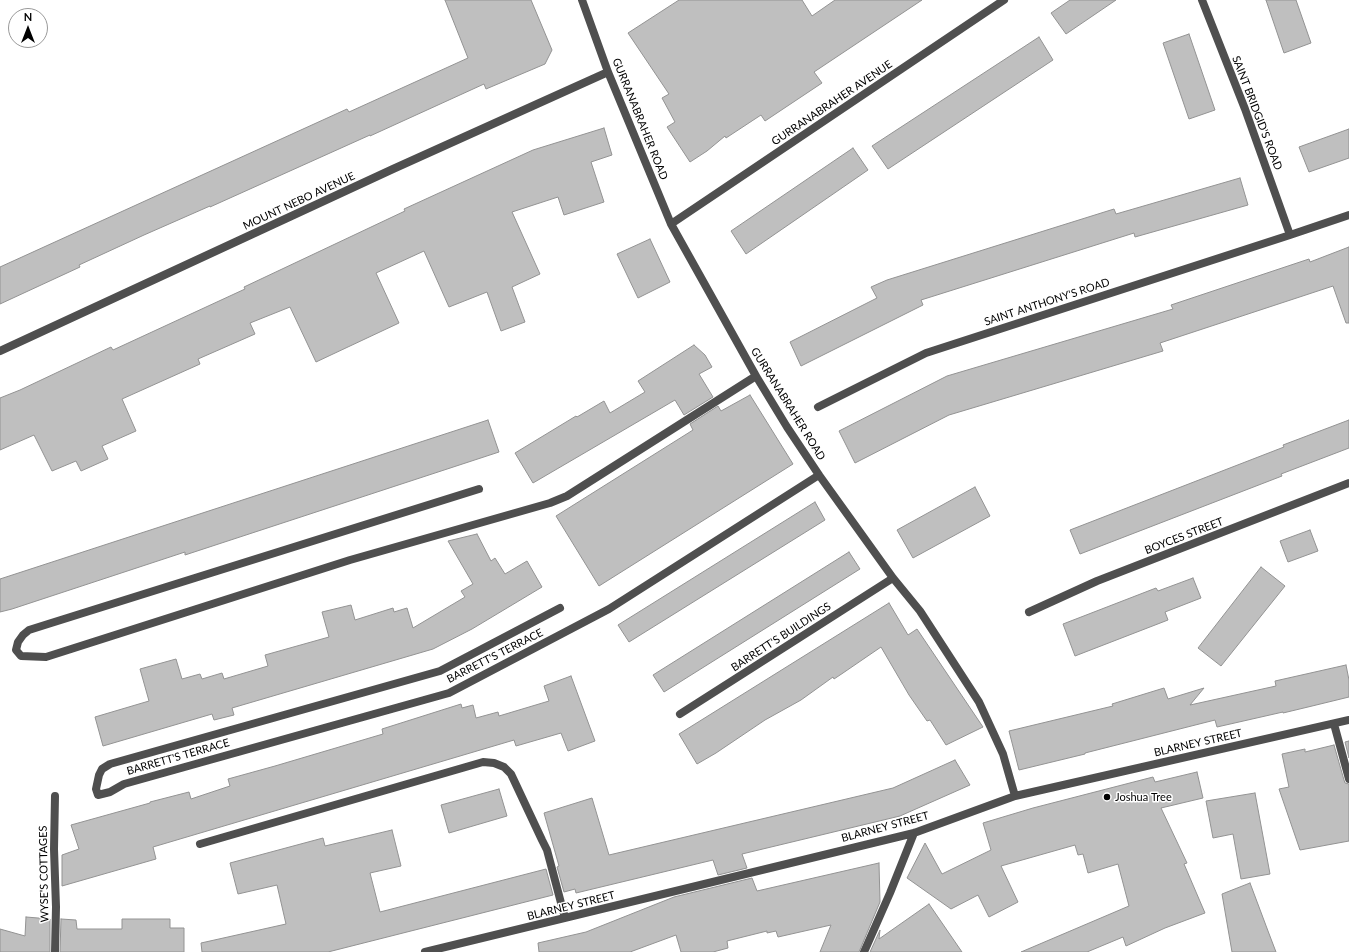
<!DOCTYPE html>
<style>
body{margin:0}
#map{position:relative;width:1349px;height:952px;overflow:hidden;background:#fff;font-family:Lato,sans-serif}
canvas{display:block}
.north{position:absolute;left:8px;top:8px;width:40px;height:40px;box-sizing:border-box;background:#fff;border:1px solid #999;border-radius:50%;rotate:0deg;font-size:11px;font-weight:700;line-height:16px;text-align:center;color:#000}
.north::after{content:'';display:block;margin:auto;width:14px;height:18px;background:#000;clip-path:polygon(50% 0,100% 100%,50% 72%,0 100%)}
</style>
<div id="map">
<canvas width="1349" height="952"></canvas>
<div class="north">N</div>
</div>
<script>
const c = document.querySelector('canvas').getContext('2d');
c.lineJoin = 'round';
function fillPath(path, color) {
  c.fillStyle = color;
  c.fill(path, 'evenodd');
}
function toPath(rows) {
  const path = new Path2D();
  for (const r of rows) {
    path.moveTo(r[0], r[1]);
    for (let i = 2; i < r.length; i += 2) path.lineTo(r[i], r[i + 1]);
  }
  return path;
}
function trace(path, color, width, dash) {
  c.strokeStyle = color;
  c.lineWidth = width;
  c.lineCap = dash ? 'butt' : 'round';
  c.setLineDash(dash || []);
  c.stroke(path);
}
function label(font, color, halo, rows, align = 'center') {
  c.font = font + ' Lato,sans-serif';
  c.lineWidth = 3;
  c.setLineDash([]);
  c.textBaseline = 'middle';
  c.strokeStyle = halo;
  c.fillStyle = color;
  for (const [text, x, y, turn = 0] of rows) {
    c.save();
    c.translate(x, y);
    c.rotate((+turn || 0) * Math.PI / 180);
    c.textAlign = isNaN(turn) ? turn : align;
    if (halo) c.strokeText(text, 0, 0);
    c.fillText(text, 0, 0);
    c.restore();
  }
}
const building = toPath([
 [445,0,531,0,552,50,545,64,486,89,484,84,370,136,370,135,210,207,210,206,144,235,79,265,80,267,0,304,0,267,347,109,349,112,468,58,445,0],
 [679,0,802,0,812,16,835,0,922,0,814,72,822,83,765,121,761,115,726,138,725,136,707,151,690,162,667,127,675,122,662,98,669,94,628,33,679,0],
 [1070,0,1116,0,1066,34,1051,13,1070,0],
 [1266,0,1296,0,1311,43,1284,53,1266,0],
 [1189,34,1215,110,1189,119,1163,43,1189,34],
 [1039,37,1053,60,888,169,872,146,1039,37],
 [604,128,612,155,591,162,604,202,564,215,558,197,512,212,540,274,512,287,525,322,501,331,487,292,449,307,424,251,376,273,399,323,333,354,316,362,290,307,250,323,255,334,198,359,200,364,122,399,136,431,102,446,108,459,81,471,76,461,52,471,34,435,0,450,0,398,20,390,111,347,113,350,245,289,244,287,405,211,404,209,533,150,604,128],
 [1349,129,1349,158,1309,172,1299,147,1349,129],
 [853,148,868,170,746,254,731,231,853,148],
 [1240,178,1248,205,1135,237,1134,233,921,300,923,305,801,366,790,342,877,298,871,287,887,280,1114,209,1116,214,1240,178],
 [650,239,670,282,638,298,617,254,650,239],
 [1349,247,1349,323,1346,323,1333,286,1160,343,1163,351,949,415,855,463,839,431,947,376,1173,309,1171,305,1309,259,1310,262,1349,247],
 [694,345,705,355,712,367,699,374,713,397,684,415,675,400,533,483,515,453,576,416,577,417,604,401,610,413,645,392,638,381,694,345],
 [750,395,793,464,599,586,556,516,693,430,690,424,718,406,721,411,750,395],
 [488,420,499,452,185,555,185,552,12,609,0,612,0,579,488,420],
 [1349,420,1349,448,1281,474,1282,476,1080,554,1070,530,1284,447,1283,445,1349,420],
 [975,487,990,516,913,558,897,530,975,487],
 [815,502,825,520,629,642,618,625,815,502],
 [1310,530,1318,551,1288,562,1280,541,1310,530],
 [477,534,491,561,495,558,505,574,527,561,542,587,472,629,433,649,232,708,234,715,214,720,212,714,103,746,95,717,149,701,140,669,176,659,182,679,200,674,202,679,222,673,224,679,268,666,265,655,329,637,322,612,351,605,355,620,393,608,394,612,407,608,413,628,465,597,461,591,473,584,448,541,477,534],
 [849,552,860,569,664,692,653,675,849,552],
 [1261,567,1285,586,1221,666,1198,648,1261,567],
 [1193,578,1201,598,1165,612,1168,620,1075,656,1063,624,1156,588,1158,591,1193,578],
 [889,603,908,635,917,629,983,727,946,745,930,720,927,721,909,695,881,647,843,673,834,679,833,677,801,700,765,720,716,753,697,764,679,734,889,603],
 [1346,665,1349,680,1349,697,1308,707,1283,713,1283,712,1217,727,1215,720,1085,753,1085,754,1019,770,1009,731,1113,706,1112,704,1164,688,1168,699,1204,688,1190,705,1276,686,1275,681,1346,665],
 [571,676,595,741,568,751,561,733,516,746,514,740,153,847,156,859,62,886,62,855,79,849,71,825,150,803,150,802,189,792,191,799,230,786,228,779,275,766,383,734,382,729,461,704,462,708,473,705,476,718,498,712,499,716,549,701,544,686,571,676],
 [1349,741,1349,758,1345,742,1349,741],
 [1334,745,1344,780,1345,783,1349,784,1349,841,1300,850,1279,789,1289,787,1282,754,1305,749,1305,752,1334,745],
 [955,760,970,785,900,816,742,854,747,868,718,875,713,860,576,893,575,889,564,892,557,867,559,866,544,813,592,798,609,855,893,788,955,760],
 [1197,772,1203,798,1161,808,1187,863,1184,864,1205,913,1165,928,1126,946,1123,937,1087,952,1021,952,1129,906,1118,864,1088,873,1083,854,1078,855,1075,845,1001,866,1018,902,989,917,978,895,951,909,907,878,925,843,942,874,991,850,983,823,1033,808,1153,777,1155,782,1197,772],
 [499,789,507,816,449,833,441,805,499,789],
 [1255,793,1270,874,1241,879,1233,834,1213,838,1206,801,1255,793],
 [392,830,401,866,370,873,380,912,546,869,553,895,328,952,202,952,201,943,286,924,277,885,238,894,230,863,323,838,325,846,392,830],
 [879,863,880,902,859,952,820,952,831,925,778,937,776,931,767,933,767,931,727,941,728,948,713,952,681,952,676,935,630,952,539,952,538,943,586,932,674,897,752,878,757,891,879,863],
 [1250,883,1268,931,1276,952,1232,952,1222,894,1250,883],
 [929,904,962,952,870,952,880,930,879,939,929,904],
 [26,917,50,919,50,952,0,952,0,929,25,936,26,917],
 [61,919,76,920,77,929,122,929,122,919,170,919,170,928,184,928,184,952,60,952,61,919]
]);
fillPath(building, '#bfbfbf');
trace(building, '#939393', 1);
trace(toPath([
 [55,796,54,849,56,907,55,952]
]), '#4f4f4f', 8);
trace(toPath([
 [582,0,608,72,671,224,756,376,787,427,819,475,893,578,920,611,979,702,1003,754,1015,796],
 [1202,0,1245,109,1290,235],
 [671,224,1004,0],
 [0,351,393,169,608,72],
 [818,407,926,353,1290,235,1349,215],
 [479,489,48,624,29,630,23,635,18,642,16,650,21,656,46,657,350,560,550,503,567,496,756,376],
 [560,608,440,671,110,764,102,769,99,775,96,789,98,795,110,792,124,784,449,693,609,609,819,475],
 [1029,612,1097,581,1349,483],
 [680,714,893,578],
 [1334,724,1349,779],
 [200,844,483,762,494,763,504,767,511,774,542,840,547,850,565,918],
 [425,952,914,833,1015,796,1349,720],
 [864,952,890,893,914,833]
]), '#4f4f4f', 8);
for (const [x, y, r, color] of [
 [1107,797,4,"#000"]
]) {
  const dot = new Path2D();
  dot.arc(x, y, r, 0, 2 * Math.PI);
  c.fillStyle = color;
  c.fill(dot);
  trace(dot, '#fff', 1.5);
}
label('11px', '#000', '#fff', [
 ["GURRANABRAHER AVENUE",832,103,-34],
 ["SAINT BRIDGID'S ROAD",1257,113,69],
 ["GURRANABRAHER ROAD",640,119,68],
 ["MOUNT NEBO AVENUE",299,201,-25],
 ["SAINT ANTHONY'S ROAD",1047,302,-18],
 ["GURRANABRAHER ROAD",788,404,58],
 ["BOYCES STREET",1184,536,-21],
 ["BARRETT'S BUILDINGS",781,637,-33],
 ["BARRETT'S TERRACE",495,656,-27],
 ["BLARNEY STREET",1198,743,-13],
 ["BARRETT'S TERRACE",178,757,-16],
 ["BLARNEY STREET",885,827,-15],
 ["WYSE'S COTTAGES",44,874,-91],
 ["BLARNEY STREET",571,906,-14]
]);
label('11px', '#000', '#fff', [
 ["Joshua Tree",1115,797]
], 'left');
</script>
